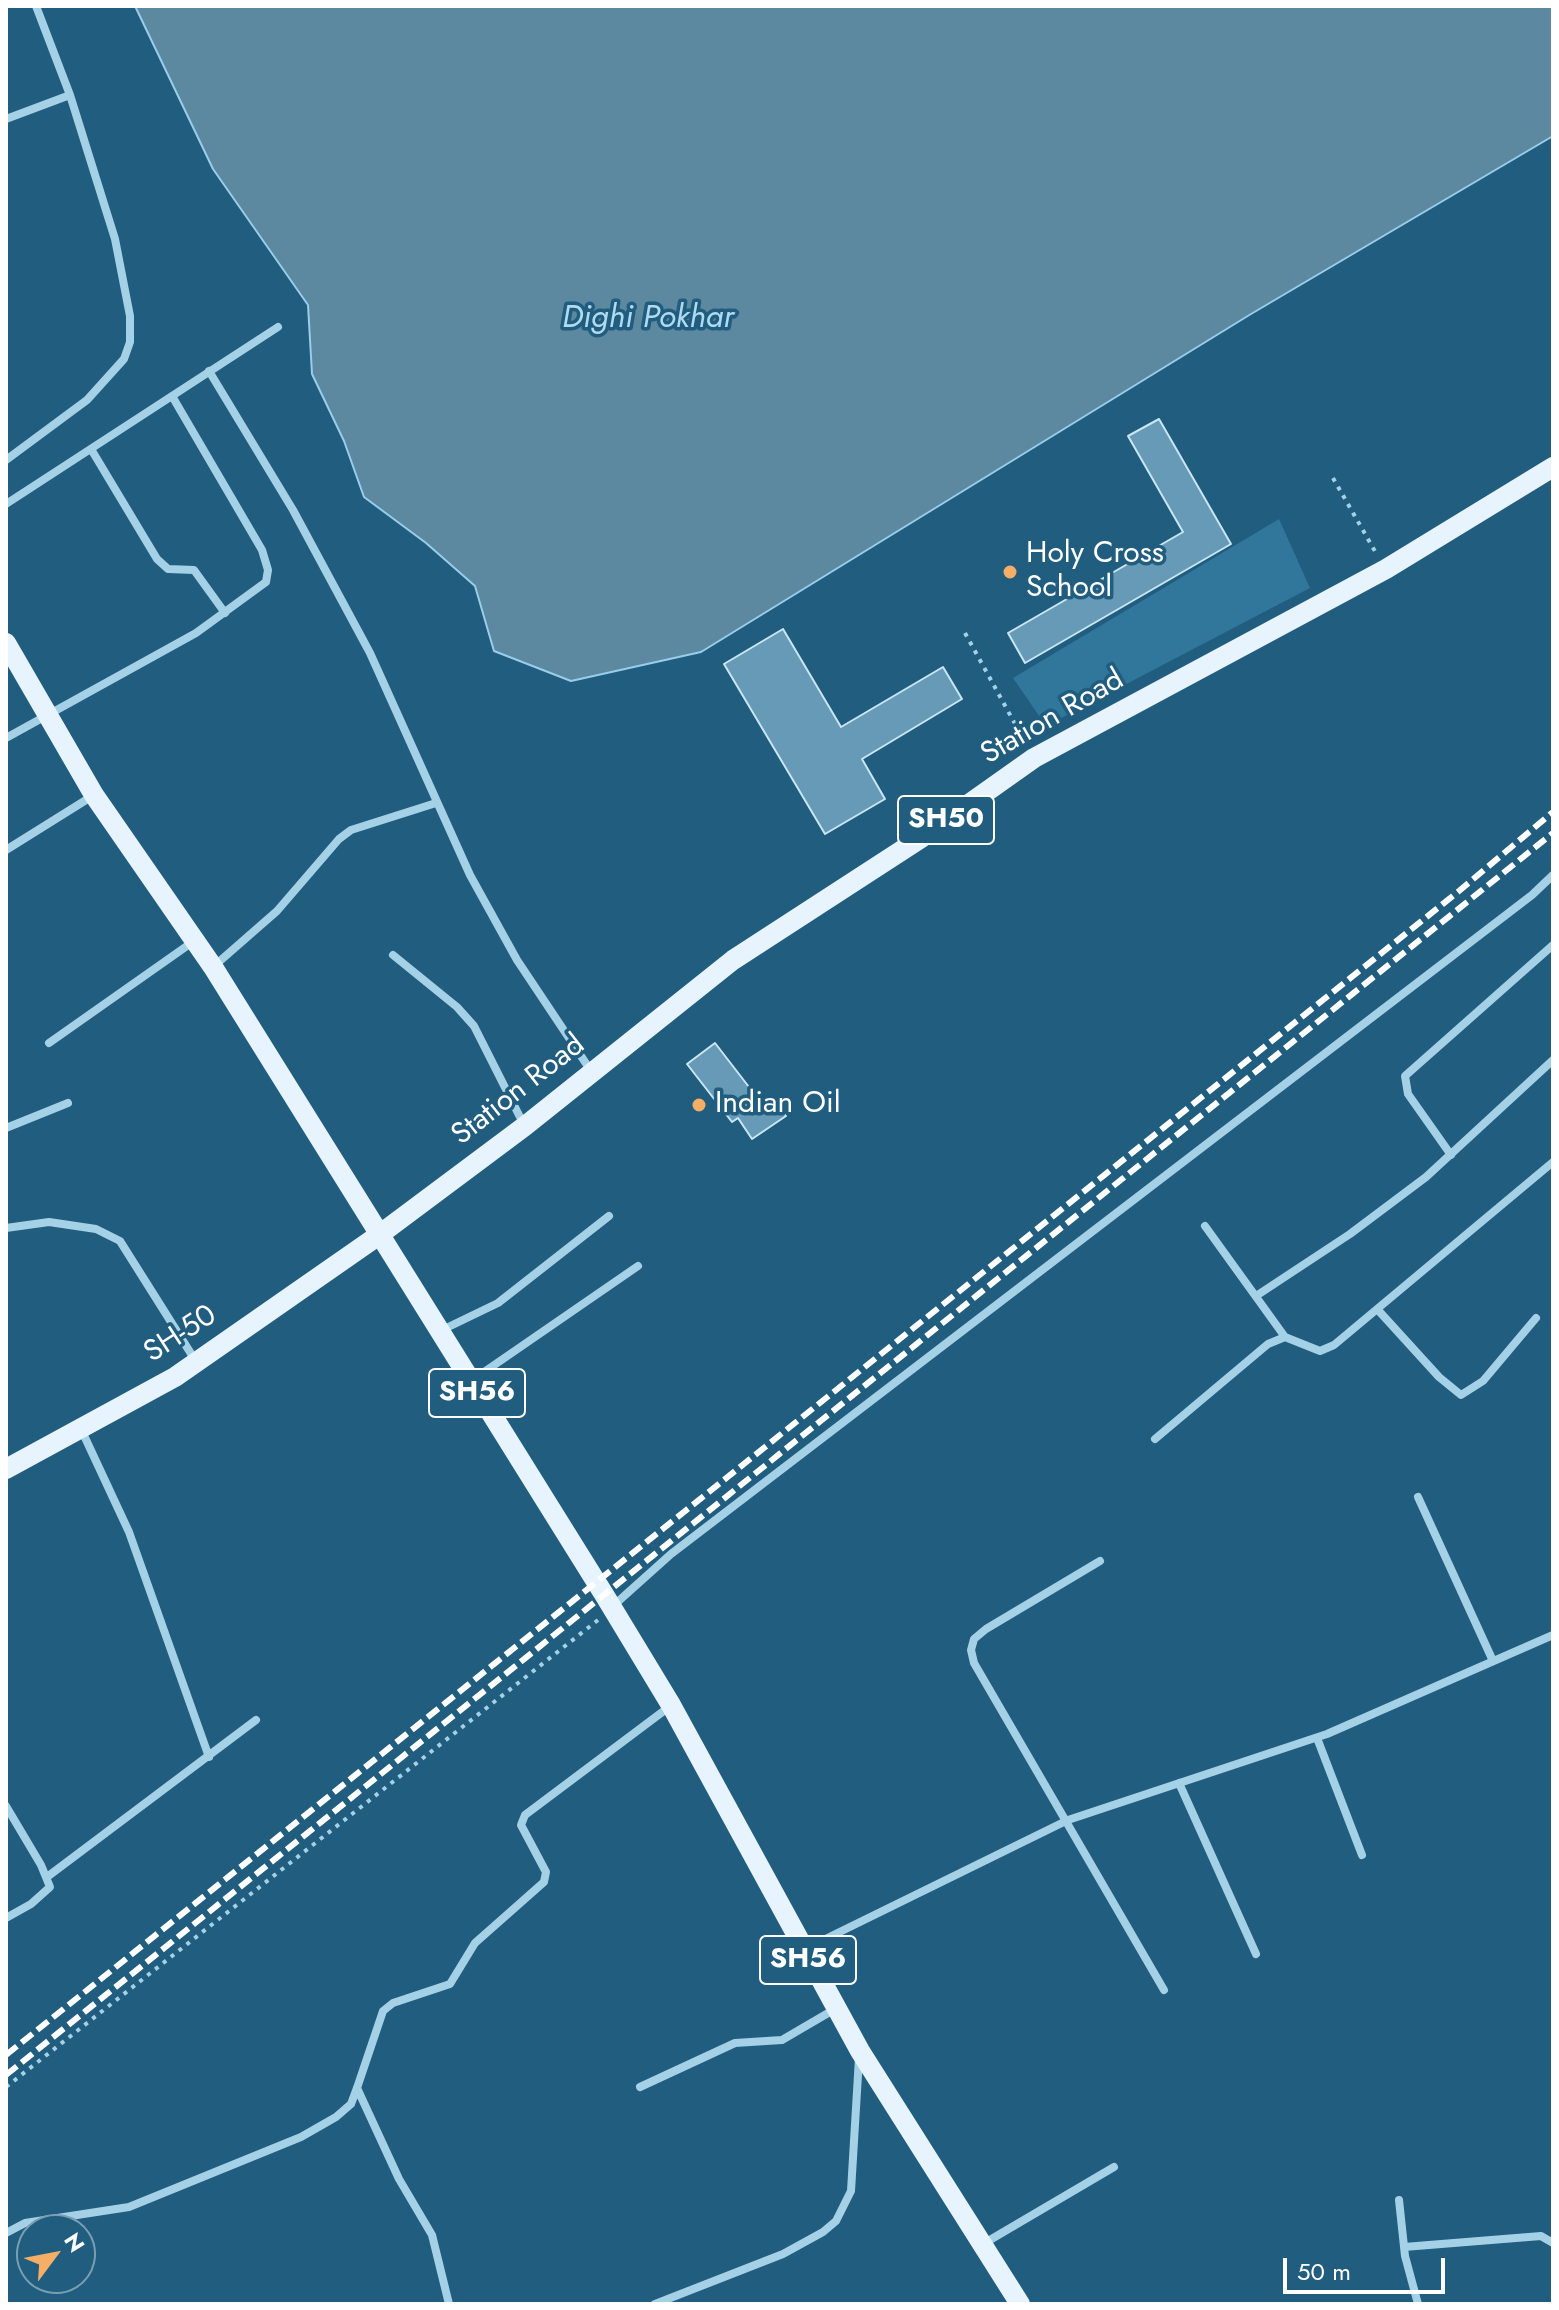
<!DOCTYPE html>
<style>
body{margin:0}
#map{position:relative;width:1559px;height:2310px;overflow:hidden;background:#205d7f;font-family:Jost,sans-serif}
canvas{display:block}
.frame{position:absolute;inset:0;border:8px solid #fff;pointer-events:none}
.north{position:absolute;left:16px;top:2214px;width:80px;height:80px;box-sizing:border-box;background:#205d7f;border:2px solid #799eb2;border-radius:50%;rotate:58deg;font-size:22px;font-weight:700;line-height:32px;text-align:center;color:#fff}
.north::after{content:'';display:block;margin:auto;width:28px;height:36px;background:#f5ae65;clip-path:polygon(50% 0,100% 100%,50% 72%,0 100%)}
.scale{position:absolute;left:1283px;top:2258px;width:162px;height:36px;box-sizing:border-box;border:4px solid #fff;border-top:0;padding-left:10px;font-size:24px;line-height:28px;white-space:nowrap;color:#fff;-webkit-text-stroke:6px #205d7f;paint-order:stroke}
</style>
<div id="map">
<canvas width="1559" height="2310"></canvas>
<div class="frame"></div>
<div class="north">N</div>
<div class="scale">50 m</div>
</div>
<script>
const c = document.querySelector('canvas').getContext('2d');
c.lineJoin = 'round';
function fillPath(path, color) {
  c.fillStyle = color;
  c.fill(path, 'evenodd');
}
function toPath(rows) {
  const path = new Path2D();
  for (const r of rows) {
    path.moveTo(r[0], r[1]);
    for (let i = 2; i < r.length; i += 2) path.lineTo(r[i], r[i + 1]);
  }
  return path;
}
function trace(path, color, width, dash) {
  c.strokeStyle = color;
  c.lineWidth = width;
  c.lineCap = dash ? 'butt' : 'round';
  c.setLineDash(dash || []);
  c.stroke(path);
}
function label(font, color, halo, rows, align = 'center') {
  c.font = font + ' Jost,sans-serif';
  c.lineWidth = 7;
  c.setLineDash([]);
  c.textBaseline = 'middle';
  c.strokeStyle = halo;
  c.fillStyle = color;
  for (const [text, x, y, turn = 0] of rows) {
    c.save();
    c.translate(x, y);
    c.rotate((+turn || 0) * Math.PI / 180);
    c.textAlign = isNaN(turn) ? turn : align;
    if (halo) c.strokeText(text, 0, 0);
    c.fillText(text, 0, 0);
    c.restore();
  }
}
fillPath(toPath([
 [1279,519,1310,588,1046,726,1013,678]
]), '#30779b');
const water = toPath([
 [135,6,1553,6,1553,136,1251,314,701,652,571,681,494,651,475,586,426,543,364,497,344,441,312,374,308,305,213,169,135,6]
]);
fillPath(water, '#5c88a0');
trace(water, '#98cee9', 2);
const building = toPath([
 [1159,419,1231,544,1025,663,1008,633,1183,532,1128,436,1159,419],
 [783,629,841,727,943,667,962,699,862,759,885,799,825,834,724,664,783,629],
 [715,1043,766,1109,776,1101,786,1116,752,1139,738,1118,732,1122,687,1064,715,1043]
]);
fillPath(building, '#669ab6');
trace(building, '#c8e6f6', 2);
trace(toPath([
 [1333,478,1376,553],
 [965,633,1025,742],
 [6,2087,598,1620]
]), '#a5d1e7', 4, [4, 6]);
trace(toPath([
 [6,119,70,95],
 [209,371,293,510,370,653,470,875,517,960,591,1071],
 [91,449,157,559,168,569,194,570,225,613],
 [6,460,87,400,124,359,130,342,130,316,115,239,70,95,36,6],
 [6,504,278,327],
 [6,738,196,633,266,582,268,570,262,550,172,396],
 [6,850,94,795],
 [393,955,457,1007,474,1026,524,1125],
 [213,967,277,911,339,839,351,830,436,803],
 [49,1043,194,941],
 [6,1128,68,1103],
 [1451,1155,1408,1094,1405,1076,1553,945],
 [1205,1226,1285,1337],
 [6,1228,49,1222,96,1229,120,1241,195,1360],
 [1256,1296,1350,1234,1426,1177,1553,1060],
 [1378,1310,1439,1377,1461,1395,1483,1381,1536,1318],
 [440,1331,498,1303,609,1216],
 [471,1381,638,1266],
 [81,1429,129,1532,209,1757],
 [1155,1439,1268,1344,1285,1337,1320,1351,1334,1345,1553,1162],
 [1418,1497,1493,1661],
 [1100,1561,986,1629,974,1639,971,1650,974,1663,1164,1990],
 [613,1606,671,1554,1532,895,1553,875],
 [1317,1738,1362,1855],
 [1179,1783,1256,1954],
 [6,1806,41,1865,50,1887,31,1904,6,1918],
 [47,1877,256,1720],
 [807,1948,1068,1820,1327,1734,1553,1635],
 [640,2087,735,2043,782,2040,835,2009],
 [357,2088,399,2179,432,2235,449,2304],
 [1399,2200,1405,2256,1418,2304],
 [6,2233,25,2223,129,2207,301,2137,336,2117,351,2104,357,2088,383,2011,393,2003,450,1984,475,1943,544,1882,546,1872,521,1825,525,1815,669,1707],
 [983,2244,1114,2167],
 [1404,2247,1541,2236,1553,2243],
 [655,2304,783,2254,823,2232,836,2221,851,2191,859,2058]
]), '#a5d1e7', 8);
trace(toPath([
 [6,643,94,795,213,967,605,1596,671,1705,860,2051,1020,2304],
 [6,1469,175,1377,379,1235,525,1126,733,960,921,838,1034,758,1386,569,1553,467]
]), '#e7f4fd', 20);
trace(toPath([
 [6,2055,1459,891,1553,812],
 [6,2075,1553,833]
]), '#fff', 6, [14, 6]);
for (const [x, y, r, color] of [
 [1010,572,8,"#f5ae65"],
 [699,1105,8,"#f5ae65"]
]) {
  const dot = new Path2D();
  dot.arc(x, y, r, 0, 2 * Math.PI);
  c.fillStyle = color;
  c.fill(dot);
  trace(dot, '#205d7f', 3);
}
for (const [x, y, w] of [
 [946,820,96],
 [477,1393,96],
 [808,1960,96]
]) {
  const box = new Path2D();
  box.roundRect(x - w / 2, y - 24, w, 48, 6);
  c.fillStyle = '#205d7f';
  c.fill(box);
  trace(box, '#fff', 2);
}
label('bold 28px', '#fff', null, [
 ["SH50",946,820],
 ["SH56",477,1393],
 ["SH56",808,1960]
]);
label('30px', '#fff', '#205d7f', [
 ["Holy Cross",1026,555],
 ["School",1026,589],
 ["Indian Oil",715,1105]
], 'left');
label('30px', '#fff', '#205d7f', [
 ["Station Road",1053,718,-30],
 ["Station Road",519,1091,-38],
 ["SH-50",181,1335,-33]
]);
label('italic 32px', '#b0daef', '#205d7f', [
 ["Dighi Pokhar",648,319]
]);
</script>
